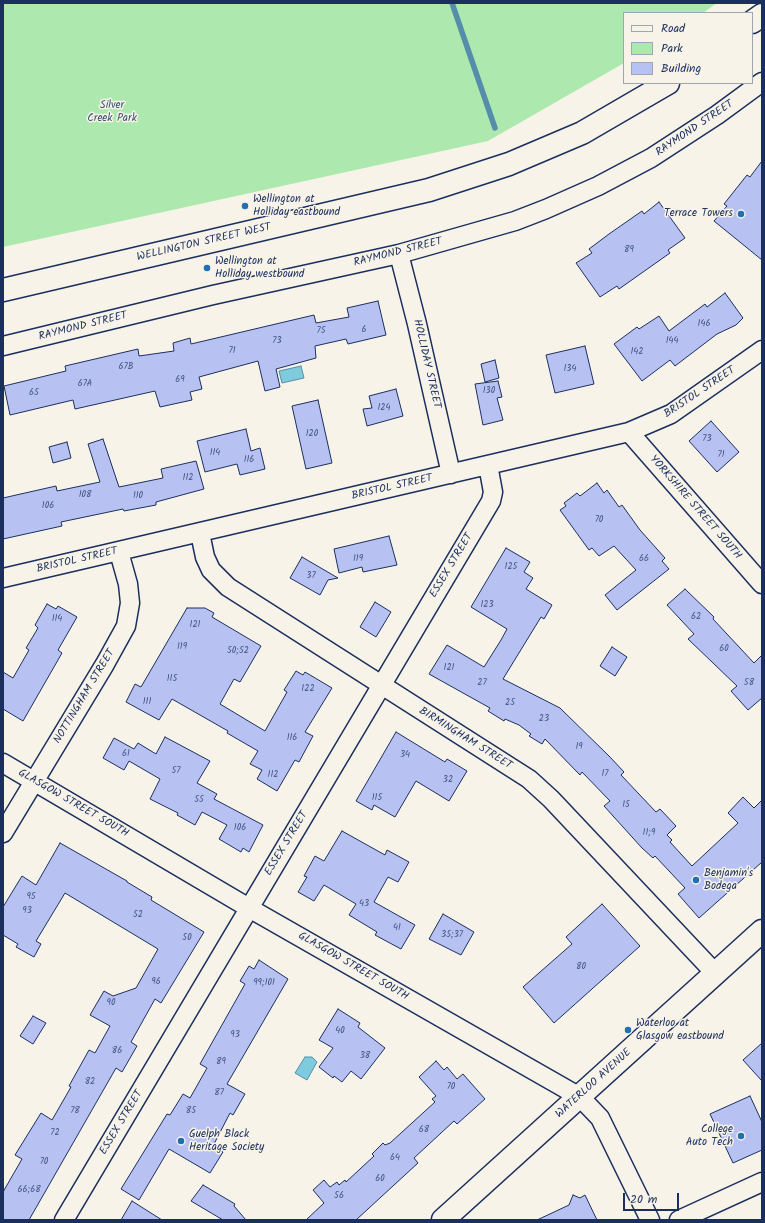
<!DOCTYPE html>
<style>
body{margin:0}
#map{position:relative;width:765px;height:1223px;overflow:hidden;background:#f7f3e8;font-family:Kalam,sans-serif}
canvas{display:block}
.frame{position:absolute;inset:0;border:4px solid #1b2f5e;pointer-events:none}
.legend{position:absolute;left:623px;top:12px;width:130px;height:72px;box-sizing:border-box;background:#f7f3e8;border:1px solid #9fa5b1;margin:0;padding:5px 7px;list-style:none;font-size:12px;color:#1b2f5e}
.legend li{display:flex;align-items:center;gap:8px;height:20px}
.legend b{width:20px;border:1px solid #9fa5b1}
.scale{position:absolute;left:623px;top:1193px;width:56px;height:18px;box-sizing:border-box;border:2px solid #1b2f5e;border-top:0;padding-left:5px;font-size:12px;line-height:14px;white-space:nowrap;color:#1b2f5e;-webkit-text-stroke:3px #f7f3e8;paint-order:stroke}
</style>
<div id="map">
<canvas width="765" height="1223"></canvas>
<div class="frame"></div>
<ul class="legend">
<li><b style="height:5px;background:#f7f3e8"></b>Road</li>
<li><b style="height:11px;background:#ade9ae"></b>Park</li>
<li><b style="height:11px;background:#b7c2f3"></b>Building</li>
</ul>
<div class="scale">20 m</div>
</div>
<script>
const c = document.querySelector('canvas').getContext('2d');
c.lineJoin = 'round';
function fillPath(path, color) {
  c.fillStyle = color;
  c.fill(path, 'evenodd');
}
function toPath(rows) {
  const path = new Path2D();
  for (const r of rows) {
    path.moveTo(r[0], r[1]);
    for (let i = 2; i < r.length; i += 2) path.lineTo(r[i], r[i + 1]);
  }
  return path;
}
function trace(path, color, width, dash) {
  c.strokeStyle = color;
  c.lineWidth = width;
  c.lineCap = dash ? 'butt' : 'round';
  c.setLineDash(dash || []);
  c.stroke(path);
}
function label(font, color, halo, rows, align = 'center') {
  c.font = font + ' Kalam,sans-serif';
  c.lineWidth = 3;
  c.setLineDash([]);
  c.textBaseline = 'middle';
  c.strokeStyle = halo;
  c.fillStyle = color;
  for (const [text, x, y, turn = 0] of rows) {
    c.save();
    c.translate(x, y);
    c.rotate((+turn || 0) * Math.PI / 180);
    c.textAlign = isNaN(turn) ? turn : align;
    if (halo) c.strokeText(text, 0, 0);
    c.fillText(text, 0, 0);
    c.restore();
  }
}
fillPath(toPath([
 [3,3,717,3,703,13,624,13,624,63,488,141,3,247]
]), '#ade9ae');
const water = toPath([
 [301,366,304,378,282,383,279,371,301,366],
 [305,1057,312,1057,317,1062,307,1080,295,1073,305,1057]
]);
fillPath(water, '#7dcbdc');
trace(water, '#568daa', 1);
trace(toPath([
 [452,3,495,128]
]), '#568daa', 5.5);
const building = toPath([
 [762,161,762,260,714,221,727,206,724,204,747,175,750,177,762,161],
 [659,202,685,238,668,250,670,253,619,289,617,286,600,297,576,263,592,253,589,249,609,234,642,211,644,214,659,202],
 [725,293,743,318,736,325,717,334,675,366,670,360,642,381,614,344,637,327,639,329,659,316,669,331,705,304,707,307,725,293],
 [378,301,386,335,348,344,346,339,315,346,316,358,276,369,280,387,265,391,258,361,199,377,202,389,190,392,192,400,160,407,155,391,75,409,73,400,10,415,4,386,66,371,65,366,138,349,139,356,174,351,173,343,190,338,191,344,314,315,316,323,349,317,347,308,378,301],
 [585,346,594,384,555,393,546,355,585,346],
 [495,360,499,378,485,382,481,364,495,360],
 [498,381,502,397,497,398,503,420,483,425,475,384,498,381],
 [396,389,403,416,367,426,363,409,372,408,369,396,396,389],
 [318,400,332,463,306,469,292,406,318,400],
 [711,421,739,452,717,472,689,441,711,421],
 [246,429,251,451,260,448,265,469,240,475,237,464,205,472,197,441,246,429],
 [103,439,119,487,163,478,161,469,196,461,204,489,156,502,156,505,124,511,123,509,61,522,62,526,3,539,3,498,56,486,57,491,100,482,88,444,103,439],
 [67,442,71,458,53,463,49,447,67,442],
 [597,483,604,493,607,490,619,507,622,505,640,530,665,558,662,561,669,569,617,610,605,595,636,570,614,546,599,556,592,548,589,550,560,510,566,506,564,503,577,493,580,496,597,483],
 [389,536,397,565,363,572,362,567,339,573,334,549,389,536],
 [506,548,530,562,524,572,533,578,526,589,552,605,544,619,541,617,503,679,560,708,609,756,624,772,621,775,656,812,660,809,676,826,667,835,672,840,670,842,692,866,738,823,728,813,743,797,754,808,762,800,762,862,699,918,678,894,685,888,655,856,653,858,642,848,604,806,610,801,582,772,580,775,545,739,542,744,529,736,531,734,519,725,505,719,504,721,488,711,490,708,429,674,447,645,484,667,501,640,507,629,471,607,506,548],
 [302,557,338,578,328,580,320,595,290,578,302,557],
 [685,589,714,617,713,619,754,663,762,655,762,698,748,710,731,691,737,686,688,639,694,634,667,605,685,589],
 [375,602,391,612,376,637,360,627,375,602],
 [47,604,56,609,58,606,77,617,58,650,62,653,23,721,3,709,3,672,13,678,29,650,26,648,38,628,35,625,47,604],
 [187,608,205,608,214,613,212,617,261,646,240,682,234,679,220,704,265,731,287,692,284,690,296,671,303,675,305,672,332,688,305,732,313,736,299,762,295,760,277,791,257,779,262,770,250,764,258,751,227,733,228,731,172,699,159,720,126,702,135,684,141,687,187,608],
 [612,647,627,657,615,676,600,666,612,647],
 [396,732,445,762,447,759,467,771,449,801,416,781,395,817,374,805,372,810,356,801,396,732],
 [165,737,210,761,197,783,217,794,214,799,263,825,249,852,243,848,241,852,219,839,227,825,202,812,195,825,177,815,178,813,150,799,160,779,129,761,124,770,103,758,114,738,134,749,138,743,156,754,165,737],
 [342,831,385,855,387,850,409,862,398,882,388,877,374,902,415,925,401,949,375,935,377,932,349,915,356,904,324,885,314,901,298,892,307,877,304,876,315,856,324,861,342,831],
 [60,843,127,881,127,882,152,897,151,900,204,932,161,1003,155,999,131,1042,137,1046,122,1072,116,1068,29,1220,3,1220,3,1192,22,1159,15,1155,41,1113,52,1120,71,1087,69,1086,89,1050,95,1053,110,1026,90,1015,104,991,113,996,136,988,158,949,65,893,36,941,41,944,34,957,16,947,18,944,3,935,3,907,22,876,36,885,60,843],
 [602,904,640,946,554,1023,523,987,572,944,566,937,602,904],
 [443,914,474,932,461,955,429,939,443,914],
 [259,960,288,979,227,1084,245,1094,233,1115,230,1113,213,1146,223,1152,210,1173,169,1149,139,1200,121,1189,167,1114,170,1115,183,1094,190,1098,207,1068,200,1064,245,984,240,981,249,966,254,969,259,960],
 [338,1009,360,1023,358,1027,385,1048,361,1079,351,1071,342,1082,334,1076,333,1078,319,1067,333,1048,319,1040,338,1009],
 [33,1016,46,1023,33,1044,20,1036,33,1016],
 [762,1043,762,1081,743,1060,762,1043],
 [436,1061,444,1070,447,1067,457,1079,463,1074,485,1099,457,1124,454,1121,414,1158,418,1163,356,1220,306,1220,324,1203,313,1190,324,1180,330,1187,337,1182,339,1185,345,1180,346,1182,374,1156,372,1154,383,1143,385,1145,390,1143,435,1102,432,1099,436,1096,419,1077,436,1061],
 [750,1096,762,1122,762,1150,733,1163,710,1114,750,1096],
 [203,1185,235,1204,234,1206,246,1220,223,1220,191,1201,203,1185],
 [573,1195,580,1198,585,1195,597,1220,537,1220,569,1205,573,1195],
 [132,1201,162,1220,121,1220,132,1201]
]);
fillPath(building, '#b7c2f3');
trace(building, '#1b2f5e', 1);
const minor = toPath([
 [399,254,417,324,451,474],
 [3,346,213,295,399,254,515,221,546,209,598,186,651,158,717,115,762,82],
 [629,432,762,584],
 [200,533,205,557,211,570,228,587,529,779,551,799,715,973],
 [3,578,629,432,671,414,762,350],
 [3,763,249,908,580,1097,600,1118,650,1220],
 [3,833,105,664,126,626,130,603,128,584,119,552],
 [64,1220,491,501,493,492,488,465],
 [679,1220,762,1182]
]);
const tertiary = toPath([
 [443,1220,762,931]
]);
const primary = toPath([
 [752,22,762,15],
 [3,290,429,190,509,164,582,133,668,83]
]);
trace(minor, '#1b2f5e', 21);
trace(tertiary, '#1b2f5e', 25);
trace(primary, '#1b2f5e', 25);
trace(minor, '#f7f3e8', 18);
trace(tertiary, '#f7f3e8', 22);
trace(primary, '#f7f3e8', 22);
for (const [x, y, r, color] of [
 [245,206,4,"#1f6fb2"],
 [741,214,4,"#1f6fb2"],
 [207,268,4,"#1f6fb2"],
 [696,880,4,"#1f6fb2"],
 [628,1030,4,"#1f6fb2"],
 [741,1136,4,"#1f6fb2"],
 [181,1141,4,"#1f6fb2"]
]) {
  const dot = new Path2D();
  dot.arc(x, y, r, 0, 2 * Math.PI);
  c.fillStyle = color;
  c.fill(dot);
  trace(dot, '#f7f3e8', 1.5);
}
label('9px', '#425483', null, [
 ["89",629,250],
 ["146",704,324],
 ["6",364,330],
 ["75",321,331],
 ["73",277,341],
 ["144",672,341],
 ["71",232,351],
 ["142",637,352],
 ["67B",126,367],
 ["134",570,369],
 ["69",180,380],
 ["67A",85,384],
 ["130",489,391],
 ["65",34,393],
 ["124",384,408],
 ["120",312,434],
 ["73",707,439],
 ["114",215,453],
 ["71",721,455],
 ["116",249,460],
 ["112",188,478],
 ["108",85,495],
 ["110",138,496],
 ["106",48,506],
 ["70",599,520],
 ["119",358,559],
 ["66",644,559],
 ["125",511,567],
 ["37",311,576],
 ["123",487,605],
 ["62",696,617],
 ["114",57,619],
 ["121",195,625],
 ["119",182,647],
 ["60",724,649],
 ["50;52",238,651],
 ["121",449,668],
 ["115",172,679],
 ["27",482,683],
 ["58",749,683],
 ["122",308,689],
 ["111",147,702],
 ["25",510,703],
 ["23",544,719],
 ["116",292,738],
 ["19",579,747],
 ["61",126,754],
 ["34",405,755],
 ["57",176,771],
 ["17",605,774],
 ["112",273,775],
 ["32",448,780],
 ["115",377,798],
 ["55",199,800],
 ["15",626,805],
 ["106",240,828],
 ["11;9",649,833],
 ["95",31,897],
 ["43",364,904],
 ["93",27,911],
 ["52",138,915],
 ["41",397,928],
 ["35;37",452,935],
 ["50",187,938],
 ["80",581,967],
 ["96",156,982],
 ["99;101",264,983],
 ["90",111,1003],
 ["40",340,1031],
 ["93",235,1035],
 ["86",117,1051],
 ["38",365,1056],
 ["89",221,1062],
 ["82",90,1082],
 ["70",451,1087],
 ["87",219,1093],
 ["78",75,1111],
 ["85",191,1111],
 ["68",424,1130],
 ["72",55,1133],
 ["64",395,1158],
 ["70",44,1162],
 ["60",380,1179],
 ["66;68",29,1190],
 ["56",339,1196]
]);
label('11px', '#38546e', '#f7f3e8', [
 ["Silver",112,106],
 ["Creek Park",112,119]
]);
label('11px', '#1b2f5e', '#f7f3e8', [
 ["RAYMOND STREET",695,129,-34],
 ["WELLINGTON STREET WEST",204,243,-13],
 ["RAYMOND STREET",398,253,-14],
 ["RAYMOND STREET",83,327,-14],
 ["HOLLIDAY STREET",426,364,77],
 ["BRISTOL STREET",700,393,-34],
 ["BRISTOL STREET",392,488,-13],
 ["YORKSHIRE STREET SOUTH",695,508,49],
 ["BRISTOL STREET",77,561,-13],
 ["ESSEX STREET",452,566,-59],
 ["NOTTINGHAM STREET",85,697,-59],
 ["BIRMINGHAM STREET",465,739,32],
 ["GLASGOW STREET SOUTH",73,804,30],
 ["ESSEX STREET",287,844,-59],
 ["GLASGOW STREET SOUTH",353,967,30],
 ["WATERLOO AVENUE",594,1084,-42],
 ["ESSEX STREET",122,1123,-59]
]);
label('11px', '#1b2f5e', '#f7f3e8', [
 ["Wellington at",253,200],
 ["Holliday eastbound",253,213],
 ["Terrace Towers",733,214,"right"],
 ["Wellington at",215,262],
 ["Holliday westbound",215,275],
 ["Benjamin's",704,874],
 ["Bodega",704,887],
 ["Waterloo at",636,1024],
 ["Glasgow eastbound",636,1037],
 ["College",733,1130,"right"],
 ["Auto Tech",733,1143,"right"],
 ["Guelph Black",189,1135],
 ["Heritage Society",189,1148]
], 'left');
</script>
